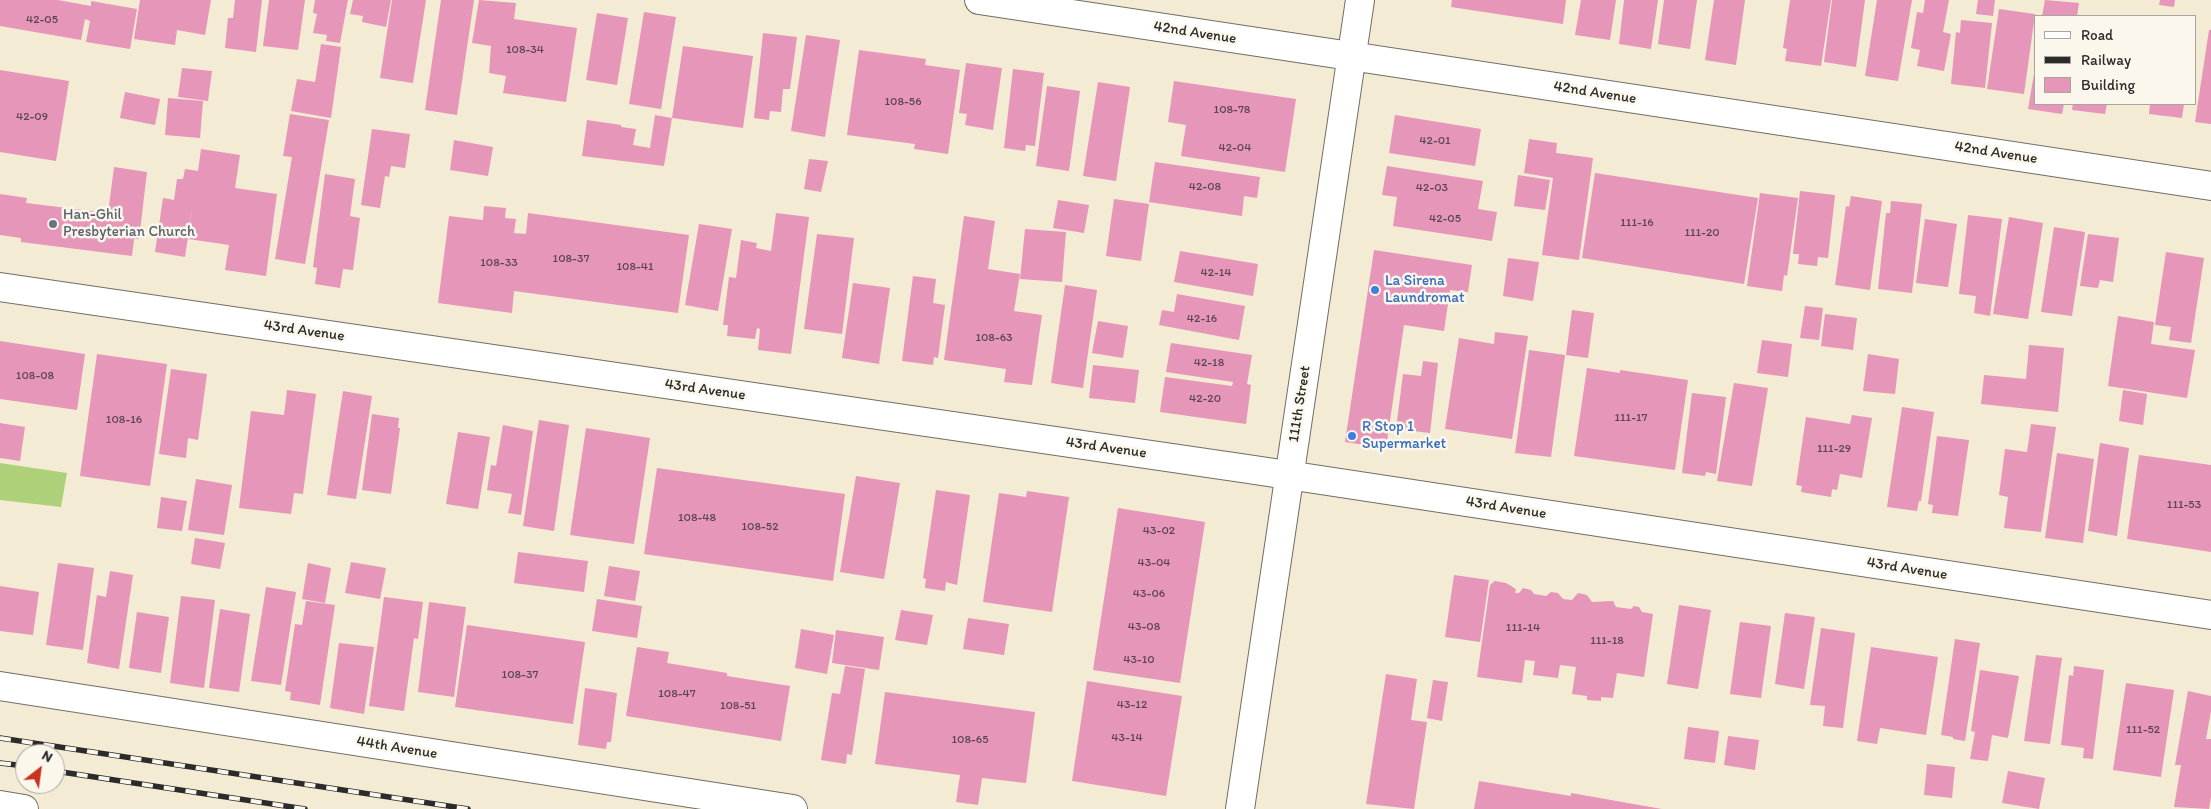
<!DOCTYPE html>
<style>
body{margin:0}
#map{position:relative;width:2211px;height:809px;overflow:hidden;background:#f4ebd4;font-family:Itim,sans-serif}
canvas{display:block}
.legend{position:absolute;left:2034px;top:15px;width:162px;height:90px;box-sizing:border-box;background:#fbf7ec;border:1px solid #a8a59f;margin:0;padding:6px 9px;list-style:none;font-size:15px;color:#2b2b2b}
.legend li{display:flex;align-items:center;gap:10px;height:25px}
.legend b{width:25px;border:1px solid #a8a59f}
.north{position:absolute;left:15px;top:744px;width:50px;height:50px;box-sizing:border-box;background:#fbf7ec;border:1px solid #a8a59f;border-radius:50%;rotate:30deg;font-size:14px;font-weight:700;line-height:20px;text-align:center;color:#2b2b2b}
.north::after{content:'';display:block;margin:auto;width:18px;height:22px;background:#c8321e;clip-path:polygon(50% 0,100% 100%,50% 72%,0 100%)}
</style>
<div id="map">
<canvas width="2211" height="809"></canvas>
<ul class="legend">
<li><b style="height:6px;background:#fff"></b>Road</li>
<li><b style="height:6px;background:#2b2b2b"></b>Railway</li>
<li><b style="height:14px;background:#e696b9"></b>Building</li>
</ul>
<div class="north">N</div>
</div>
<script>
const c = document.querySelector('canvas').getContext('2d');
c.lineJoin = 'round';
function fillPath(path, color) {
  c.fillStyle = color;
  c.fill(path, 'evenodd');
}
function toPath(rows) {
  const path = new Path2D();
  for (const r of rows) {
    path.moveTo(r[0], r[1]);
    for (let i = 2; i < r.length; i += 2) path.lineTo(r[i], r[i + 1]);
  }
  return path;
}
function trace(path, color, width, dash) {
  c.strokeStyle = color;
  c.lineWidth = width;
  c.lineCap = dash ? 'butt' : 'round';
  c.setLineDash(dash || []);
  c.stroke(path);
}
function label(font, color, halo, rows, align = 'center') {
  c.font = font + ' Itim,sans-serif';
  c.lineWidth = 5;
  c.setLineDash([]);
  c.textBaseline = 'middle';
  c.strokeStyle = halo;
  c.fillStyle = color;
  for (const [text, x, y, turn = 0] of rows) {
    c.save();
    c.translate(x, y);
    c.rotate((+turn || 0) * Math.PI / 180);
    c.textAlign = isNaN(turn) ? turn : align;
    if (halo) c.strokeText(text, 0, 0);
    c.fillText(text, 0, 0);
    c.restore();
  }
}
fillPath(toPath([
 [0,463,67,473,61,507,0,500]
]), '#add079');
fillPath(toPath([
 [0,0,58,0,91,6,91,1,137,9,130,49,86,42,90,21,85,19,81,40,0,26],
 [140,0,211,0,205,35,177,30,175,45,134,39],
 [235,0,262,0,256,52,225,48,228,18,233,18],
 [269,0,305,0,298,50,263,46],
 [315,0,348,0,340,43,326,41,327,35,313,33,317,14,313,13],
 [353,0,391,0,386,27,362,22,363,16,350,14],
 [392,0,426,0,413,83,380,78],
 [441,0,474,0,457,115,425,110],
 [479,0,516,3,514,19,577,28,566,102,503,93,506,76,489,73,491,46,472,43],
 [1452,0,1566,0,1563,24,1451,7],
 [1581,0,1616,0,1610,40,1575,35],
 [1624,0,1658,0,1651,49,1619,44],
 [1664,0,1697,0,1690,49,1658,44],
 [1714,0,1745,0,1736,65,1705,60],
 [1790,0,1831,0,1821,66,1785,61,1787,49,1783,48],
 [1832,0,1865,0,1856,67,1824,62],
 [1877,0,1912,0,1898,81,1865,76],
 [1925,0,1949,0,1943,32,1951,34,1944,71,1917,66,1920,50,1911,48,1917,12,1923,13],
 [1978,0,1995,0,1993,16,1976,14],
 [2045,0,2079,3,2077,16,2042,16],
 [2160,0,2175,0,2174,7,2159,5],
 [1999,9,2035,14,2024,94,1987,89],
 [644,12,676,17,661,109,629,104],
 [597,13,628,18,617,85,586,80],
 [1961,20,1992,23,1985,88,1951,84,1956,32,1960,33],
 [2209,30,2211,30,2211,124,2195,122],
 [763,33,797,37,790,89,783,89,781,112,770,111,769,120,754,118],
 [806,35,840,40,825,137,791,131],
 [321,44,341,47,331,118,291,111,297,79,315,82],
 [683,46,753,56,743,128,672,118],
 [859,50,926,59,925,65,960,70,948,154,914,149,915,144,847,135],
 [966,63,1002,68,993,130,965,125,967,114,959,113],
 [182,68,212,71,208,101,178,97],
 [1013,69,1044,73,1035,146,1026,145,1025,151,1004,148],
 [0,70,69,81,56,161,0,152],
 [2034,74,2035,104,2064,104,2062,114,2028,109],
 [1174,81,1296,99,1285,172,1181,156,1186,125,1168,122],
 [1098,82,1130,87,1116,181,1083,176],
 [1047,86,1080,91,1069,171,1036,166],
 [125,92,160,99,155,125,120,118],
 [168,98,203,101,200,138,165,135],
 [2073,104,2107,104,2105,114,2072,110],
 [2150,104,2184,104,2182,118,2149,114],
 [290,114,329,120,305,264,275,259,292,157,283,156],
 [655,115,672,118,664,166,582,156,587,120,621,125,621,127,636,129,633,145,650,148],
 [1395,115,1481,129,1475,166,1389,153],
 [372,129,410,134,405,168,391,166,389,177,385,176,380,208,361,205],
 [1529,139,1557,143,1556,153,1593,158,1579,260,1542,255,1553,178,1524,173],
 [454,140,493,147,488,176,450,170],
 [201,149,240,155,235,188,277,194,266,276,225,270,229,245,188,239,193,203,185,257,155,252,163,198,174,200,177,179,183,179,185,169,198,171],
 [809,159,828,161,821,192,804,189],
 [1155,162,1260,177,1257,198,1244,196,1242,216,1149,202],
 [1387,166,1483,181,1478,209,1497,212,1492,241,1393,226,1397,197,1382,195],
 [114,167,147,172,139,239,134,239,132,256,21,242,21,238,0,235,0,194,27,198,26,203,108,213],
 [1595,173,1758,198,1744,284,1582,258],
 [325,174,355,179,350,216,360,218,353,270,343,269,340,288,315,284,317,268,313,267],
 [1518,175,1550,180,1545,210,1514,206],
 [1800,191,1835,195,1828,258,1818,257,1817,266,1798,264,1799,254,1793,254],
 [1760,193,1798,198,1787,276,1784,275,1782,291,1747,286],
 [1851,196,1882,201,1870,290,1835,285,1846,206,1849,207],
 [1114,199,1149,204,1141,261,1106,256],
 [1058,200,1089,205,1084,233,1053,228],
 [1891,201,1922,204,1912,293,1878,289,1886,213,1890,213],
 [484,206,506,208,505,218,516,219,514,233,526,234,528,213,689,235,678,313,514,291,512,313,438,303,449,216,483,220],
 [776,213,809,217,791,354,758,350,760,329,757,328,755,339,727,336,728,325,723,325,729,277,736,278,741,240,757,243,756,248,771,251],
 [1968,215,2002,219,1990,316,1974,313,1976,296,1959,294],
 [964,216,995,221,988,269,1020,274,1014,311,1042,315,1032,385,1004,382,1006,369,944,360],
 [2009,217,2043,223,2028,319,1993,314],
 [1925,219,1957,224,1948,287,1916,283],
 [699,224,732,229,718,311,685,305],
 [2054,227,2085,232,2072,316,2041,312],
 [1025,229,1066,232,1062,282,1020,279],
 [817,234,854,238,842,334,804,329],
 [2088,234,2119,238,2113,282,2100,280,2098,288,2080,286],
 [1374,250,1472,265,1468,292,1450,290,1444,331,1404,325,1386,448,1345,442],
 [1180,251,1258,264,1253,296,1174,282],
 [2166,252,2204,258,2191,343,2169,340,2171,327,2155,325],
 [1508,258,1539,262,1533,301,1503,296],
 [913,276,936,279,933,303,945,305,938,358,934,357,933,365,902,361],
 [853,283,890,288,879,364,842,358],
 [1065,285,1097,290,1083,388,1051,383],
 [1177,294,1245,306,1239,340,1159,325,1162,310,1174,312],
 [1805,306,1823,308,1819,340,1800,338],
 [1572,310,1594,313,1588,358,1566,355],
 [1825,314,1857,318,1853,350,1821,346],
 [2118,316,2154,322,2151,344,2195,350,2187,398,2108,386],
 [1098,321,1128,326,1123,358,1092,353],
 [1495,332,1528,336,1512,439,1445,429,1459,338,1494,344],
 [1762,340,1792,344,1788,377,1757,373],
 [0,341,85,354,77,410,0,399],
 [1171,343,1252,355,1247,384,1251,385,1246,424,1160,412,1165,377,1232,386,1233,382,1166,372],
 [2029,345,2064,348,2058,412,1981,404,1984,375,2026,379],
 [1529,350,1565,355,1551,457,1515,453],
 [97,354,167,364,150,486,80,476],
 [1868,354,1899,359,1895,394,1863,391],
 [1423,361,1438,363,1430,433,1396,429,1403,374,1421,376],
 [1093,365,1139,370,1135,403,1089,398],
 [1587,368,1620,373,1620,370,1688,380,1675,470,1574,456],
 [171,369,207,374,198,440,188,438,186,458,159,454],
 [1734,383,1768,388,1752,486,1717,481],
 [287,390,316,394,303,494,294,493,291,514,239,508,251,411,284,415],
 [2123,390,2147,394,2143,425,2119,421],
 [343,391,372,396,356,499,327,495],
 [1692,393,1726,397,1716,474,1706,472,1705,476,1682,473],
 [1902,407,1934,412,1921,501,1919,501,1917,511,1887,507],
 [372,414,399,418,398,428,400,428,391,494,362,490],
 [1852,415,1872,418,1862,478,1840,474,1837,490,1832,489,1831,497,1801,492,1802,486,1796,485,1806,417,1850,424],
 [539,420,569,425,554,531,523,526],
 [0,423,25,427,20,461,0,458],
 [2031,424,2056,427,2041,532,2004,528,2008,497,1999,495,2005,449,2027,452],
 [503,425,533,431,521,515,508,513,512,494,487,490,491,465,496,466],
 [586,428,650,438,634,544,570,535],
 [458,432,490,437,478,509,446,504],
 [1937,436,1969,440,1958,516,1932,513,1933,505,1928,504],
 [2100,443,2129,448,2117,536,2088,531],
 [2057,453,2094,459,2083,543,2045,538],
 [2139,455,2211,465,2211,552,2127,539],
 [657,468,845,494,833,581,644,554],
 [856,476,900,483,884,579,840,572],
 [196,479,232,485,224,535,188,530],
 [936,490,970,495,957,585,946,582,945,591,925,588,926,579,923,578],
 [1027,491,1069,497,1052,612,983,602,999,493,1026,497],
 [161,497,187,501,182,531,157,528],
 [1118,508,1205,522,1180,683,1093,670],
 [195,538,225,543,220,569,191,564],
 [518,552,588,561,584,592,514,583],
 [351,562,386,568,380,599,345,593],
 [58,563,94,568,83,650,46,645],
 [308,563,331,568,325,603,302,599],
 [609,566,640,571,635,601,604,596],
 [110,571,133,575,119,669,87,663,97,595,106,597],
 [1454,575,1489,580,1480,642,1445,637],
 [1495,581,1506,583,1516,589,1515,593,1519,593,1523,588,1531,590,1534,594,1546,596,1551,592,1558,593,1563,599,1572,600,1578,593,1587,595,1592,602,1613,601,1616,607,1631,609,1634,606,1639,607,1642,612,1653,614,1644,677,1617,673,1613,698,1601,697,1601,701,1587,700,1587,696,1572,694,1576,667,1560,665,1558,678,1533,675,1535,661,1525,660,1522,683,1477,677,1490,585],
 [0,586,39,592,33,635,0,631],
 [266,587,296,592,281,685,251,681],
 [181,596,215,600,204,688,170,683],
 [384,597,423,602,418,639,414,638,404,711,369,706],
 [597,599,642,606,637,638,592,631],
 [306,601,335,605,320,705,290,700,291,692,285,691,295,624,302,625],
 [429,602,466,607,454,697,418,692],
 [1679,605,1711,610,1698,689,1667,684],
 [220,609,250,614,239,692,209,688],
 [901,610,933,615,927,645,895,640],
 [137,612,169,617,161,673,129,668],
 [1785,613,1815,617,1804,689,1775,684],
 [968,618,1009,624,1004,655,963,649],
 [1740,622,1771,626,1761,698,1730,694],
 [467,625,585,642,573,724,455,707],
 [1821,628,1855,633,1843,728,1823,726,1825,706,1810,705],
 [801,629,834,635,827,674,795,668],
 [836,630,884,637,879,670,832,663],
 [1955,639,1980,643,1965,741,1953,739,1953,737,1941,735],
 [339,643,374,647,364,714,330,708],
 [637,647,669,652,667,663,727,673,727,676,790,686,781,741,626,716],
 [1871,647,1938,657,1926,735,1880,728,1877,744,1857,741],
 [2036,655,2062,658,2050,744,2024,741],
 [845,666,865,669,852,755,847,754,846,764,821,760,832,693,840,694],
 [2074,666,2104,670,2093,759,2083,758,2084,748,2061,745,2069,675,2073,676],
 [1980,670,2019,676,2008,738,1992,735,1988,761,1970,759,1975,732,1971,731],
 [1386,674,1417,679,1411,720,1427,722,1414,809,1366,804],
 [1433,680,1448,682,1442,721,1427,718],
 [1087,681,1182,696,1166,796,1072,781],
 [2126,683,2174,690,2161,777,2113,770],
 [585,688,617,693,611,742,607,742,606,749,578,745],
 [2188,691,2211,696,2211,711,2206,739,2211,739,2211,797,2209,809,2174,807,2181,765,2175,765],
 [885,692,1035,712,1026,783,982,778,978,805,956,802,960,775,875,764],
 [1688,727,1719,731,1715,763,1684,759],
 [1728,736,1759,740,1755,770,1724,765],
 [1927,764,1955,767,1952,798,1924,795],
 [2008,771,2045,778,2039,809,2002,803],
 [1479,781,1571,796,1571,793,1662,809,1474,809]
]), '#e696b9');
const street = toPath([
 [979,0,2211,186],
 [0,287,1248,469,2211,615],
 [0,686,793,809],
 [0,805,24,809],
 [1240,809,1360,0]
]);
trace(street, '#716e66', 30);
trace(street, '#fff', 28);
const rail = toPath([
 [0,738,468,809],
 [0,763,25,766],
 [55,771,305,809]
]);
trace(rail, '#2b2b2b', 5.5);
trace(rail, '#fbf7ec', 4, [11]);
for (const [x, y, r, color] of [
 [53,224,5,"#6b7280"],
 [1375,290,5,"#3f7fe0"],
 [1352,436,5,"#3f7fe0"]
]) {
  const dot = new Path2D();
  dot.arc(x, y, r, 0, 2 * Math.PI);
  c.fillStyle = color;
  c.fill(dot);
  trace(dot, '#fbf7ec', 2);
}
label('12px', '#5a464e', null, [
 ["42-05",42,20],
 ["108-34",525,50],
 ["108-56",903,102],
 ["108-78",1232,110],
 ["42-09",32,117],
 ["42-01",1435,141],
 ["42-04",1235,148],
 ["42-08",1205,187],
 ["42-03",1432,188],
 ["42-05",1445,219],
 ["111-16",1637,223],
 ["111-20",1702,233],
 ["108-37",571,259],
 ["108-33",499,263],
 ["108-41",635,267],
 ["42-14",1216,273],
 ["42-16",1202,319],
 ["108-63",994,338],
 ["42-18",1209,363],
 ["108-08",35,376],
 ["42-20",1205,399],
 ["111-17",1631,418],
 ["108-16",124,420],
 ["111-29",1834,449],
 ["111-53",2184,505],
 ["108-48",697,518],
 ["108-52",760,527],
 ["43-02",1159,531],
 ["43-04",1154,563],
 ["43-06",1149,594],
 ["43-08",1144,627],
 ["111-14",1523,628],
 ["111-18",1607,641],
 ["43-10",1139,660],
 ["108-37",520,675],
 ["108-47",677,694],
 ["43-12",1132,705],
 ["108-51",738,706],
 ["111-52",2143,730],
 ["43-14",1127,738],
 ["108-65",970,740]
]);
label('15px', '#2b2b2b', '#fbf7ec', [
 ["42nd Avenue",1195,33,9],
 ["42nd Avenue",1595,93,9],
 ["42nd Avenue",1996,153,9],
 ["43rd Avenue",304,331,8],
 ["43rd Avenue",705,390,8],
 ["111th Street",1300,404,-81],
 ["43rd Avenue",1106,448,8],
 ["43rd Avenue",1506,508,9],
 ["43rd Avenue",1907,569,9],
 ["44th Avenue",397,748,9]
]);
label('15px', '#5b616d', '#fbf7ec', [
 ["Han-Ghil",63,215],
 ["Presbyterian Church",63,232]
], 'left');
label('15px', '#366cbe', '#fbf7ec', [
 ["La Sirena",1385,281],
 ["Laundromat",1385,298],
 ["R Stop 1",1362,427],
 ["Supermarket",1362,444]
], 'left');
</script>
